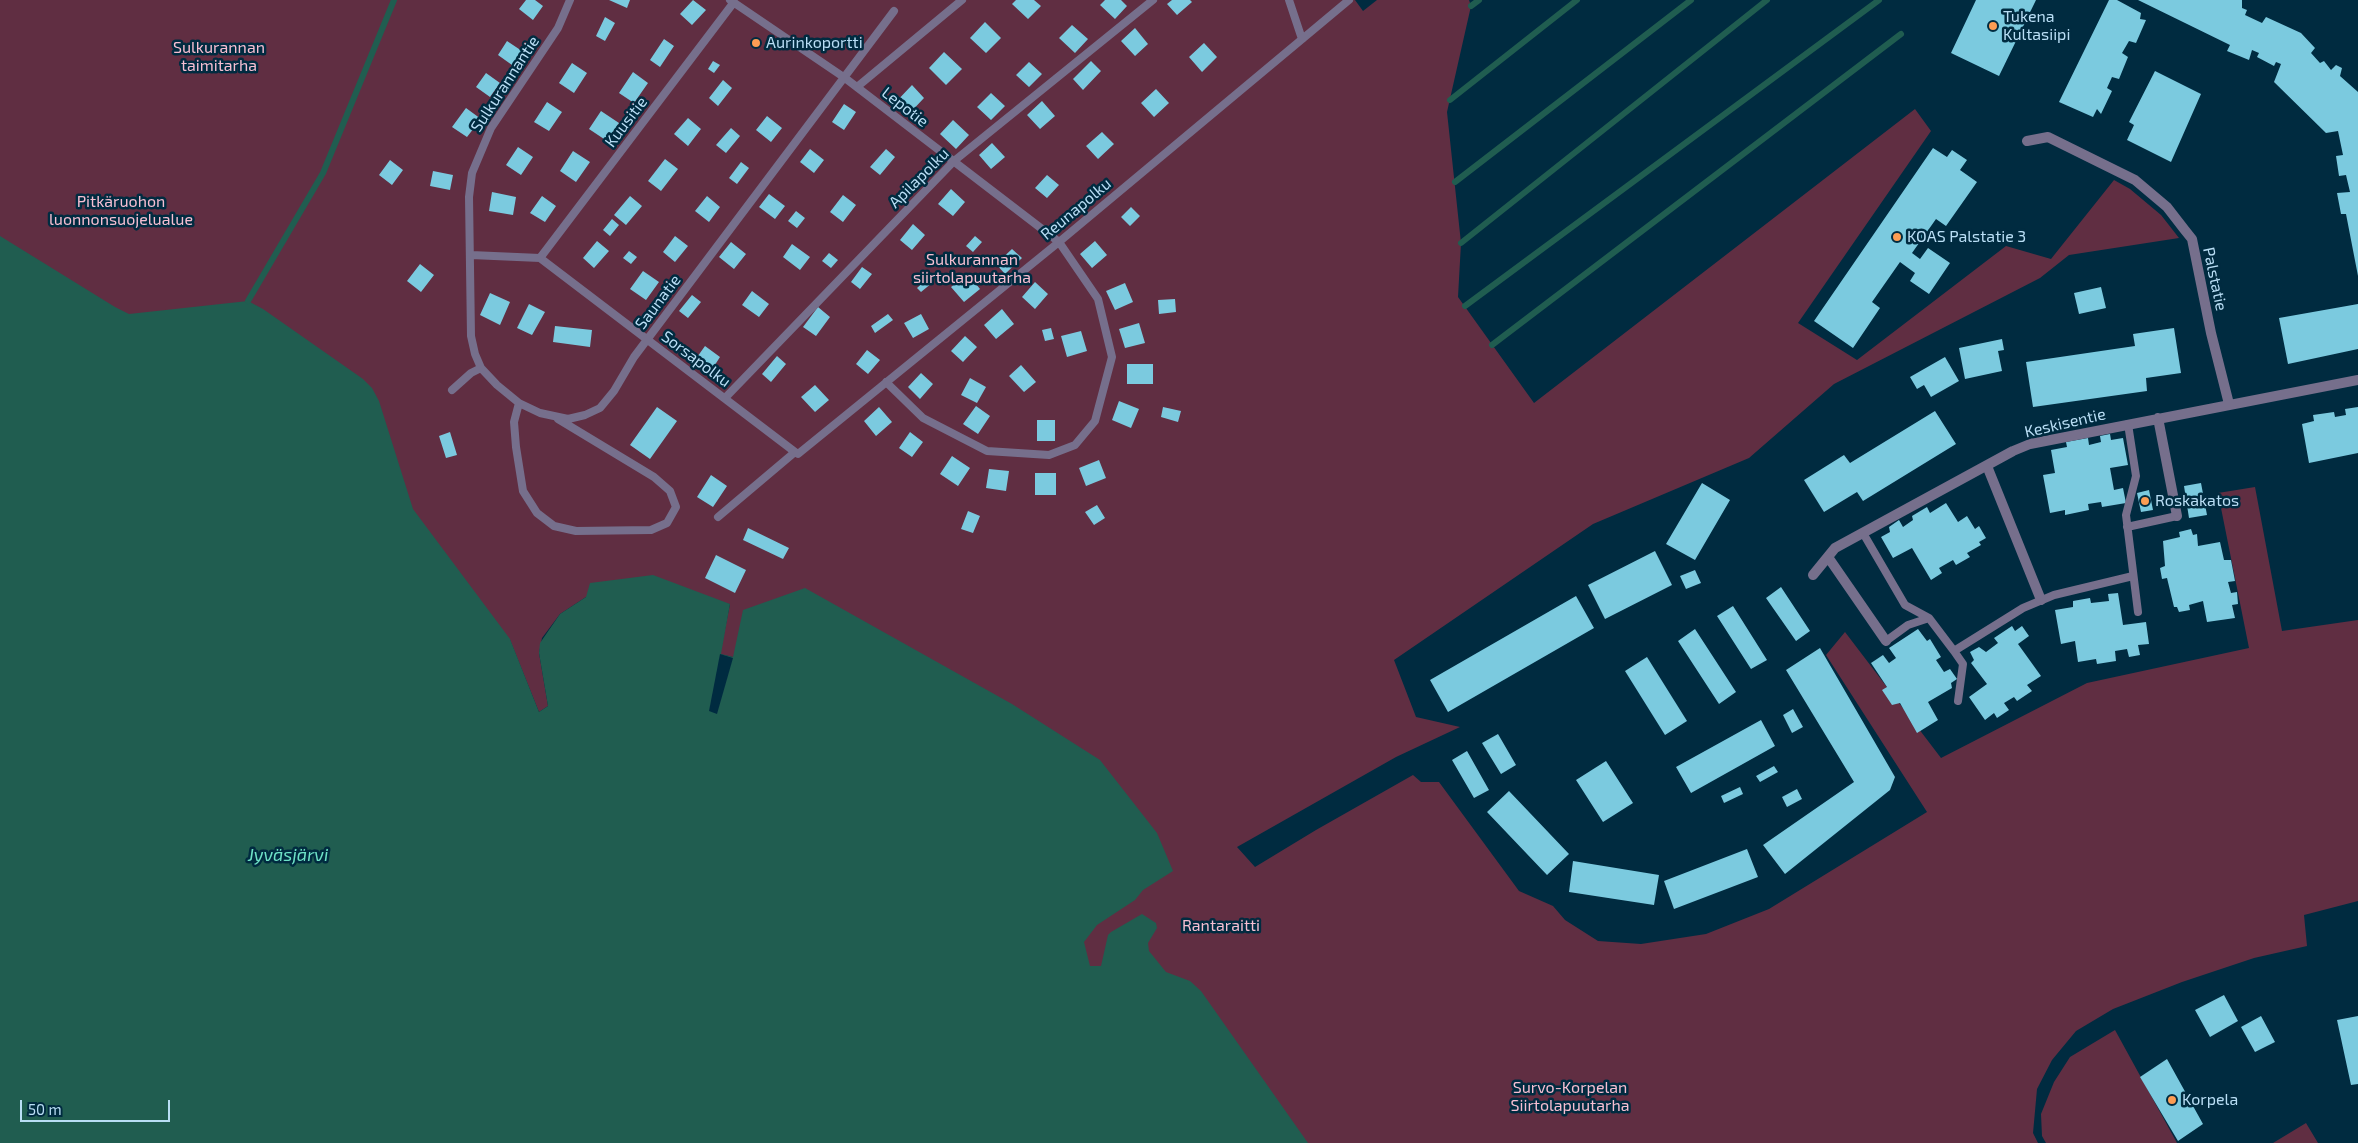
<!DOCTYPE html>
<meta charset="utf-8">
<style>
body{margin:0}
#map{position:relative;width:2358px;height:1143px;overflow:hidden;background:#002b40;font-family:"Exo 2",sans-serif}
canvas{display:block}
.scale{position:absolute;left:20px;top:1100px;width:150px;height:22px;box-sizing:border-box;border:2px solid #b9def5;border-top:0;padding-left:6px;font-size:15px;line-height:18px;white-space:nowrap;color:#b9def5;-webkit-text-stroke:4px #002b40;paint-order:stroke}
</style>
<div id="map">
<canvas width="2358" height="1143"></canvas>
<div class="scale">50 m</div>
</div>
<script>
const c = document.querySelector('canvas').getContext('2d');
c.lineJoin = 'round';
function fillPath(path, color) {
  c.fillStyle = color;
  c.fill(path, 'evenodd');
}
function toPath(rows) {
  const path = new Path2D();
  for (const r of rows) {
    path.moveTo(r[0], r[1]);
    for (let i = 2; i < r.length; i += 2) path.lineTo(r[i], r[i + 1]);
  }
  return path;
}
function trace(path, color, width, dash) {
  c.strokeStyle = color;
  c.lineWidth = width;
  c.lineCap = dash ? 'butt' : 'round';
  c.setLineDash(dash || []);
  c.stroke(path);
}
function label(font, color, halo, rows, align = 'center') {
  c.font = font + ' "Exo 2",sans-serif';
  c.lineWidth = 5;
  c.setLineDash([]);
  c.textBaseline = 'middle';
  c.strokeStyle = halo;
  c.fillStyle = color;
  for (const [text, x, y, turn = 0] of rows) {
    c.save();
    c.translate(x, y);
    c.rotate((+turn || 0) * Math.PI / 180);
    c.textAlign = isNaN(turn) ? turn : align;
    if (halo) c.strokeText(text, 0, 0);
    c.fillText(text, 0, 0);
    c.restore();
  }
}
fillPath(toPath([
 [0,0,1355,0,1363,11,1377,0,1469,0,1471,6,1447,112,1461,243,1458,297,1534,403,1915,109,1931,131,1798,323,1857,360,2006,246,2051,259,2114,180,2130,189,2161,215,2179,238,2069,255,2040,278,1834,384,1749,458,1593,524,1394,660,1416,717,1460,727,1396,757,1237,847,1255,867,1316,830,1413,775,1421,782,1439,782,1519,891,1553,906,1565,920,1598,941,1641,944,1706,934,1769,909,1927,812,1826,655,1845,632,1941,758,2087,683,2249,648,2218,493,2255,487,2282,631,2358,620,2358,901,2304,915,2307,946,2254,958,2182,982,2113,1009,2076,1031,2052,1060,2037,1089,2033,1133,2038,1143,1094,1143,733,657,720,654,730,604,586,597,560,614,542,638,539,653,548,706,539,712,510,640,0,602],
 [2115,1030,2177,1143,2046,1143,2042,1136,2041,1114,2054,1082,2070,1057],
 [2306,1123,2318,1143,2273,1143]
]), '#602e42');
fillPath(toPath([
 [0,236,115,307,129,314,248,301,263,309,363,379,372,388,379,401,413,509,510,639,539,712,548,706,539,653,540,643,560,614,586,597,590,583,653,575,730,604,721,654,733,657,743,610,805,588,1012,704,1100,760,1157,833,1173,871,1143,890,1135,900,1097,925,1084,942,1090,966,1101,966,1108,935,1111,932,1142,914,1156,923,1157,928,1148,943,1149,951,1166,972,1190,981,1201,991,1308,1143,0,1143]
]), '#205d50');
fillPath(toPath([
 [720,654,733,658,717,714,709,711]
]), '#002b40');
trace(toPath([
 [1471,6,1479,0],
 [1450,100,1577,0],
 [1455,182,1691,0],
 [1461,243,1767,0],
 [248,301,323,173,394,0],
 [1465,306,1879,0],
 [1492,345,1901,34]
]), '#205d50', 6);
fillPath(toPath([
 [526,0,535,0,543,6,533,20,519,9],
 [609,0,630,0,627,8],
 [693,0,706,10,692,25,680,14],
 [1016,0,1034,0,1041,6,1028,19,1012,4],
 [1105,0,1121,0,1127,6,1115,19,1100,5],
 [1172,0,1190,0,1192,2,1177,15,1167,4],
 [1976,0,2036,0,1999,76,1951,53],
 [2109,0,2117,0,2141,13,2140,19,2146,20,2136,43,2129,41,2122,53,2128,57,2119,79,2112,77,2107,88,2112,91,2101,114,2097,109,2093,117,2059,102],
 [2138,0,2242,0,2242,8,2247,10,2245,15,2262,23,2266,17,2301,33,2315,48,2311,53,2320,63,2324,61,2331,70,2336,65,2342,68,2340,76,2358,92,2358,276,2346,214,2341,214,2337,193,2350,192,2346,175,2339,176,2336,156,2343,155,2338,131,2326,133,2274,82,2281,64,2276,62,2274,66,2257,57,2259,53,2252,50,2249,60,2227,51,2230,45],
 [605,17,615,23,605,41,596,36],
 [985,22,1001,38,986,53,970,38],
 [1072,25,1088,39,1075,53,1059,38],
 [1135,28,1148,44,1135,56,1121,41],
 [664,39,674,46,660,67,650,60],
 [507,41,522,51,512,65,498,55],
 [1204,43,1217,57,1202,72,1189,57],
 [944,52,962,69,946,85,929,68],
 [713,61,720,65,714,73,708,69],
 [1091,61,1101,71,1083,90,1073,79],
 [1029,62,1042,74,1029,87,1016,75],
 [572,63,587,73,574,93,559,83],
 [2155,71,2201,94,2171,162,2127,140,2134,125,2129,122],
 [633,72,648,83,634,103,619,93],
 [486,73,500,83,490,97,476,87],
 [723,80,732,88,718,106,709,98],
 [912,85,924,98,907,116,894,104],
 [1156,89,1169,103,1154,117,1141,103],
 [991,93,1005,106,991,120,977,107],
 [1042,101,1055,116,1040,129,1027,115],
 [547,102,562,112,549,131,534,122],
 [844,104,856,112,844,130,832,122],
 [466,108,481,119,467,137,452,127],
 [601,111,619,123,607,141,589,129],
 [767,116,782,128,771,142,756,130],
 [688,118,701,129,688,146,674,134],
 [953,120,969,135,956,149,940,134],
 [731,128,740,136,726,153,716,145],
 [1102,132,1114,144,1098,159,1086,146],
 [992,143,1005,157,991,169,979,155],
 [518,147,533,157,521,175,506,165],
 [1933,148,1947,157,1952,150,1967,160,1960,170,1977,182,1946,226,1936,219,1912,253,1920,259,1928,248,1950,263,1929,294,1910,281,1915,273,1900,262,1872,302,1880,308,1853,348,1814,321],
 [810,149,824,160,814,173,800,162],
 [886,149,895,157,880,175,870,167],
 [573,151,590,162,576,182,560,171],
 [665,159,678,169,661,191,648,181],
 [390,160,403,170,392,185,379,175],
 [741,162,749,168,737,184,729,178],
 [433,171,453,175,450,190,430,186],
 [1047,175,1059,185,1047,198,1035,188],
 [951,189,965,202,953,216,938,204],
 [492,192,516,197,513,215,489,211],
 [769,194,785,206,775,219,759,207],
 [843,195,856,205,843,222,830,212],
 [542,196,556,206,545,222,530,213],
 [630,196,642,206,626,225,614,215],
 [707,196,720,207,709,222,695,211],
 [1131,207,1140,216,1130,226,1121,217],
 [796,211,805,218,797,228,788,221],
 [612,219,619,225,610,236,603,230],
 [913,224,925,235,912,250,900,240],
 [675,236,688,246,675,262,663,252],
 [975,236,982,242,973,252,966,246],
 [597,241,609,251,594,268,583,258],
 [1095,241,1107,255,1092,268,1080,254],
 [731,242,746,254,734,269,719,257],
 [792,244,810,257,800,270,783,257],
 [1012,249,1022,258,1005,274,996,264],
 [629,251,637,257,631,264,623,258],
 [829,253,838,260,831,268,822,261],
 [420,264,434,275,421,292,407,281],
 [862,267,872,274,860,289,851,282],
 [643,271,659,282,646,300,630,289],
 [968,274,980,289,964,302,951,287],
 [928,278,932,283,921,292,917,288],
 [1035,282,1048,294,1035,309,1022,297],
 [1125,283,1133,302,1115,310,1106,291],
 [2101,287,2106,308,2079,314,2074,293],
 [752,291,769,304,759,317,742,305],
 [490,293,510,302,500,325,480,315],
 [692,295,701,302,688,318,679,311],
 [1175,299,1176,312,1159,314,1158,300],
 [529,304,545,312,532,335,517,328],
 [2358,304,2358,349,2288,364,2279,318],
 [818,307,830,317,816,336,803,327],
 [1002,309,1014,324,996,339,984,325],
 [888,314,893,320,875,333,871,326],
 [921,314,929,329,913,338,904,323],
 [1139,323,1145,343,1125,348,1119,329],
 [555,326,592,330,590,347,553,342],
 [1051,328,1054,339,1045,341,1042,330],
 [2174,328,2181,373,2146,378,2147,391,2033,407,2026,362,2135,346,2133,334],
 [1081,331,1087,351,1067,357,1061,336],
 [965,336,977,347,963,362,951,351],
 [2002,339,2004,350,1998,351,2002,371,1965,379,1959,348],
 [705,346,720,357,711,371,695,360],
 [867,350,880,360,868,374,856,364],
 [777,356,786,364,771,382,762,374],
 [1945,357,1959,381,1931,397,1924,385,1917,389,1910,377],
 [1127,364,1153,364,1153,384,1127,384],
 [1021,365,1036,382,1024,392,1009,376],
 [921,373,933,384,920,399,908,387],
 [970,378,986,387,977,403,961,395],
 [815,385,829,400,815,412,801,397],
 [1119,401,1139,409,1131,428,1112,420],
 [976,406,990,416,978,434,963,424],
 [657,407,677,421,650,459,630,445],
 [879,407,892,422,876,436,864,421],
 [1163,407,1181,411,1178,422,1161,417],
 [2358,407,2358,453,2309,463,2302,424,2314,421,2313,415,2334,412,2335,417,2346,415,2345,409],
 [1935,411,1956,444,1863,501,1857,492,1824,512,1804,480,1844,455,1850,463],
 [1037,420,1055,420,1055,441,1037,441],
 [450,432,457,455,446,458,439,436],
 [910,432,923,442,912,457,899,448],
 [2110,434,2111,440,2123,438,2128,465,2110,468,2114,490,2123,488,2126,503,2102,507,2101,502,2088,504,2089,510,2065,515,2065,510,2050,513,2043,475,2055,473,2051,450,2067,447,2066,442,2088,438,2089,445,2101,442,2100,436],
 [952,456,970,468,958,486,940,474],
 [1099,460,1106,478,1086,486,1079,468],
 [989,469,1009,471,1006,491,986,488],
 [1035,473,1056,473,1056,495,1035,495],
 [711,475,727,486,713,507,697,497],
 [1702,483,1730,500,1695,560,1666,544],
 [2201,483,2207,515,2189,518,2184,486],
 [2149,490,2153,510,2141,512,2137,493],
 [1946,503,1958,522,1967,516,1975,529,1979,526,1986,538,1979,542,1981,545,1967,553,1970,557,1956,565,1953,560,1939,568,1942,573,1931,580,1912,548,1893,558,1881,537,1890,532,1889,527,1899,520,1903,527,1913,520,1912,516,1927,507,1930,513],
 [1097,505,1105,518,1094,525,1085,512],
 [968,511,980,516,973,533,961,529],
 [748,528,789,548,783,559,743,540],
 [2191,529,2193,535,2197,534,2198,546,2220,542,2224,560,2231,560,2235,581,2228,582,2231,593,2237,592,2238,604,2232,605,2235,618,2207,622,2203,601,2189,605,2190,610,2179,612,2177,607,2174,607,2167,578,2162,579,2160,568,2165,566,2163,541,2180,537,2179,532],
 [1655,551,1672,585,1605,619,1588,585],
 [716,555,746,570,735,593,705,578],
 [1695,570,1701,583,1686,589,1680,576],
 [1781,587,1810,631,1796,641,1766,598],
 [2118,593,2123,625,2146,622,2149,644,2138,645,2140,655,2129,657,2127,649,2115,651,2116,661,2097,664,2096,659,2078,662,2075,641,2061,644,2055,610,2073,607,2073,601,2090,598,2091,603,2109,601,2108,594],
 [1576,596,1594,628,1448,712,1430,680],
 [1733,606,1767,660,1751,669,1717,616],
 [2012,626,2015,631,2022,626,2029,636,2018,644,2041,676,2027,685,2032,691,2017,701,2014,697,2004,703,2009,710,1997,718,1994,713,1985,720,1969,697,1987,684,1971,663,1974,660,1970,652,1979,647,1986,652,1998,643,1994,638],
 [1695,629,1736,692,1719,704,1678,641],
 [1918,629,1927,641,1930,639,1941,657,1936,660,1944,672,1950,669,1957,679,1951,683,1952,688,1928,702,1938,720,1917,733,1900,703,1892,705,1882,690,1887,687,1871,663,1883,655,1889,663,1896,658,1889,648],
 [1820,648,1895,777,1890,790,1785,874,1763,845,1854,782,1786,670],
 [1647,657,1687,721,1665,735,1625,671],
 [1793,709,1803,727,1792,733,1783,715],
 [1761,720,1775,746,1691,793,1676,767],
 [1498,734,1516,765,1501,774,1482,743],
 [1467,751,1489,790,1474,798,1452,760],
 [1606,761,1633,803,1603,822,1576,780],
 [1774,766,1778,772,1760,782,1756,776],
 [1740,787,1743,794,1724,803,1721,796],
 [1797,789,1802,799,1787,807,1782,797],
 [1509,791,1569,854,1547,875,1487,812],
 [1747,849,1758,877,1674,909,1664,881],
 [1573,861,1659,875,1654,905,1569,892],
 [2224,995,2238,1021,2210,1037,2195,1010],
 [2261,1016,2275,1042,2255,1052,2241,1027],
 [2358,1016,2358,1084,2351,1085,2337,1020],
 [2167,1059,2203,1124,2178,1141,2140,1077]
]), '#7bcadf');
trace(toPath([
 [570,0,558,28,491,128,472,173,469,197,471,336,475,354,481,368,497,385,519,403,540,413,568,419,585,415,600,408,614,391,634,357,894,11],
 [730,0,845,78,1059,242,1098,299,1112,357,1095,421,1075,445,1049,455,987,451,923,418,886,382],
 [1289,0,1302,39],
 [857,87,962,0],
 [471,255,540,258,795,452],
 [540,258,734,2],
 [452,390,471,373,481,368],
 [725,398,954,161,1153,0],
 [519,403,514,422,516,447,523,491,537,513,554,526,576,531,651,530,667,523,676,507,670,491,654,477,558,419],
 [2128,424,2136,476,2126,515,2138,612],
 [795,452,798,454,1059,242,1349,0],
 [718,517,795,452],
 [2127,527,2177,516],
 [1863,533,1905,605,1929,618,1954,651],
 [1886,641,1908,625,1929,618],
 [1958,701,1963,664,1954,651,2023,608,2054,595,2133,576]
]), '#766f8c', 8);
trace(toPath([
 [2027,141,2048,137,2135,180,2167,207,2184,229,2192,239,2211,333,2229,404],
 [2158,418,2177,516],
 [1987,466,2041,600],
 [1828,557,1886,641],
 [1813,575,1835,548,2013,451,2030,444,2358,380]
]), '#766f8c', 10);
for (const [x, y, r, color] of [
 [1993,26,5,"#fc9d54"],
 [756,43,5,"#fc9d54"],
 [1897,237,5,"#fc9d54"],
 [2145,501,5,"#fc9d54"],
 [2172,1100,5,"#fc9d54"]
]) {
  const dot = new Path2D();
  dot.arc(x, y, r, 0, 2 * Math.PI);
  c.fillStyle = color;
  c.fill(dot);
  trace(dot, '#002b40', 2);
}
label('16px', '#b9def5', '#002b40', [
 ["Tukena",2003,17],
 ["Kultasiipi",2003,35],
 ["Aurinkoportti",766,43],
 ["KOAS Palstatie 3",1907,237],
 ["Roskakatos",2155,501],
 ["Korpela",2182,1100]
], 'left');
label('16px', '#f7bfd2', '#002b40', [
 ["Sulkurannan",219,48],
 ["taimitarha",219,66],
 ["Pitkäruohon",121,202],
 ["luonnonsuojelualue",121,220],
 ["Sulkurannan",972,260],
 ["siirtolapuutarha",972,278],
 ["Rantaraitti",1221,926],
 ["Survo-Korpelan",1570,1088],
 ["Siirtolapuutarha",1570,1106]
]);
label('16px', '#b9def5', '#002b40', [
 ["Sulkurannantie",505,84,-57],
 ["Lepotie",905,107,38],
 ["Kuusitie",626,122,-53],
 ["Apilapolku",919,178,-45],
 ["Reunapolku",1076,209,-40],
 ["Palstatie",2215,279,78],
 ["Saunatie",658,302,-53],
 ["Sorsapolku",696,359,37],
 ["Keskisentie",2065,423,-13]
]);
label('italic 18px', '#6ee2c7', '#002b40', [
 ["Jyväsjärvi",288,855]
]);
</script>
